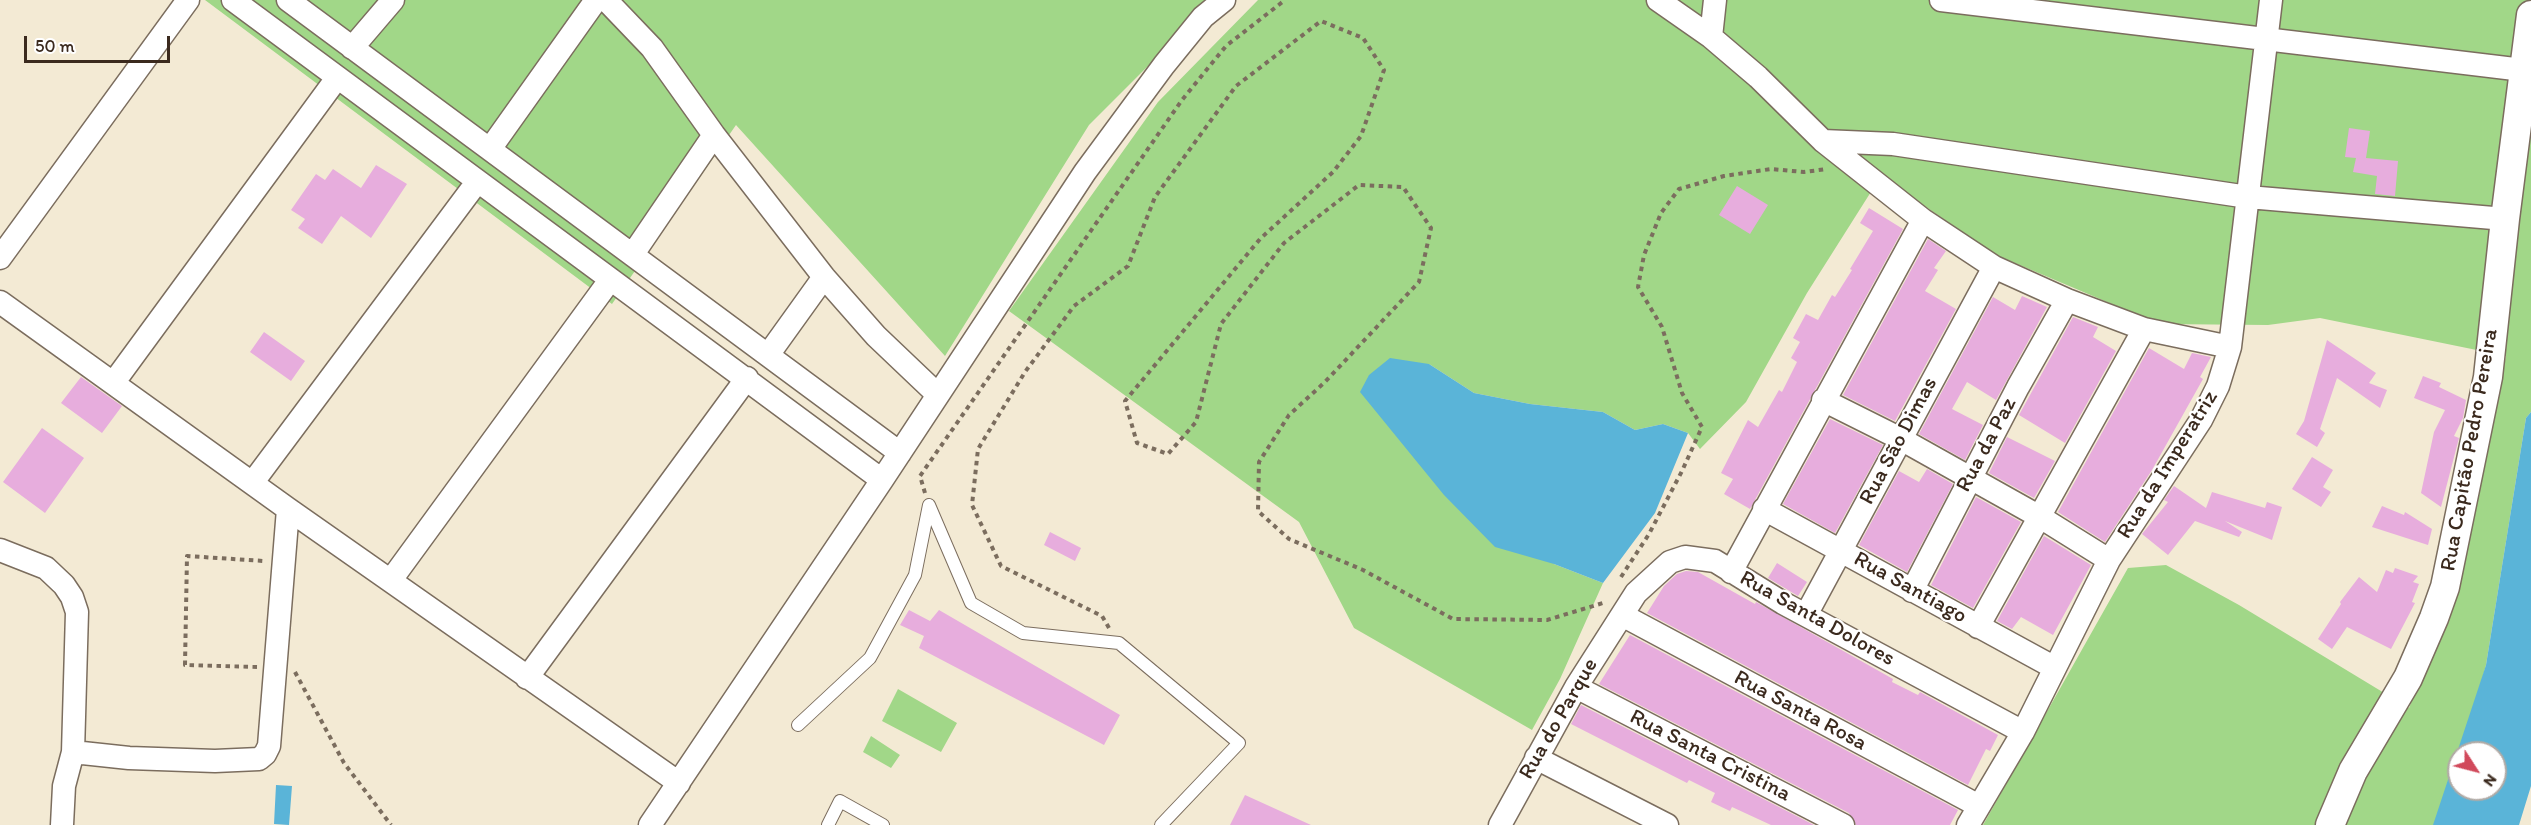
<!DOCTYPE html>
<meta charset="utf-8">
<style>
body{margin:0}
#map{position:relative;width:2531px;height:825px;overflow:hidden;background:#f3ead4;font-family:Itim,sans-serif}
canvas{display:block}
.north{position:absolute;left:2447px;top:741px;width:60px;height:60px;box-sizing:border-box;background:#fff;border:2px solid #b1aaa5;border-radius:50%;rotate:126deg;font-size:16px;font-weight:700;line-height:24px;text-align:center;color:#3b2a1e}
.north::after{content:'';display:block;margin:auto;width:21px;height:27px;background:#d1495b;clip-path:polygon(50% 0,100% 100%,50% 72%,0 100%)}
.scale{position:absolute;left:24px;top:36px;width:146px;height:27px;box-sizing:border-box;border:3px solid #3b2a1e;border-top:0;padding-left:8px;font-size:18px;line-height:21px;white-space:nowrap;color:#3b2a1e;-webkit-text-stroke:4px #fff;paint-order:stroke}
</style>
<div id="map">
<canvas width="2531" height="825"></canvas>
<div class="north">N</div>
<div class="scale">50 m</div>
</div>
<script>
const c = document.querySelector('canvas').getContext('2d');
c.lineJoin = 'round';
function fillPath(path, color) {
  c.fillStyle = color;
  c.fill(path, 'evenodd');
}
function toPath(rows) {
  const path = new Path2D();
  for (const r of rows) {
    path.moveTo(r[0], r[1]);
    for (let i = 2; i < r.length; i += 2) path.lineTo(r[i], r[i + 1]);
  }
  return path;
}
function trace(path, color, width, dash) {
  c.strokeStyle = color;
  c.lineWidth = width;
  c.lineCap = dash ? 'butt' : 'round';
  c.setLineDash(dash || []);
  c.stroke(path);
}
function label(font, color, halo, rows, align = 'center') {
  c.font = font + ' Itim,sans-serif';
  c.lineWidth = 4.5;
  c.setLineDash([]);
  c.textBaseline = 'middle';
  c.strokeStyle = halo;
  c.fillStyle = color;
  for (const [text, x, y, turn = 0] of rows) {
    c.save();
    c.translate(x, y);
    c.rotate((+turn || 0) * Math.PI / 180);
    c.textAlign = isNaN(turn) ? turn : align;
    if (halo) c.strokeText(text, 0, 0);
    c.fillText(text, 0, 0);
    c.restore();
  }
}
fillPath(toPath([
 [205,0,1214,0,1089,125,945,356,736,125,612,304],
 [1258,0,2531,0,2531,412,2526,418,2486,665,2462,753,2459,753,2442,825,1983,825,2128,568,2166,565,2239,605,2409,708,2463,569,2506,356,2320,318,2268,325,2159,324,1996,255,1881,176,1807,293,1746,402,1700,449,1688,433,1663,424,1635,430,1603,412,1530,404,1474,393,1429,364,1554,564,1603,583,1560,679,1532,730,1354,628,1299,522,1009,311,1158,102],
 [898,689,957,723,941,752,882,721],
 [871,736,900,755,891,768,863,752]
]), '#a1d788');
fillPath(toPath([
 [1390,358,1429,364,1474,393,1530,404,1603,412,1635,430,1663,424,1688,433,1655,513,1603,583,1554,564,1495,547,1444,495,1360,392,1369,375],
 [2531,412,2531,786,2519,825,2433,825,2486,665,2526,418],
 [2459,753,2495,753,2495,789,2459,789],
 [276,785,292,786,289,825,274,824]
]), '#5ab4d8');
fillPath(toPath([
 [2349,128,2370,131,2366,158,2398,161,2395,196,2375,194,2377,176,2353,172,2356,158,2345,157],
 [376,165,407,184,371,238,341,216,322,244,298,228,305,219,291,210,316,174,325,180,333,169,361,188],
 [1737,186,1768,205,1750,234,1719,215],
 [1869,208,1903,229,1750,509,1724,494,1733,479,1721,473,1748,420,1758,427,1779,390,1782,392,1797,362,1791,358,1800,342,1793,338,1806,314,1818,320,1832,295,1835,297,1852,270,1850,269,1873,231,1860,223],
 [1928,239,1946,251,1934,268,1938,270,1925,291,1956,309,1895,421,1843,395],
 [2022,296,2047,307,1996,400,1967,382,1952,409,1983,425,1965,460,1919,434,1993,297,2015,310],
 [2073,317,2098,327,2093,337,2116,351,2065,443,2019,415],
 [264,332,305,361,291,381,250,352],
 [2327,340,2376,373,2369,383,2387,390,2380,408,2337,378,2320,429,2325,433,2317,447,2296,434,2304,421],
 [2149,348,2184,369,2192,353,2211,357,2200,377,2203,379,2152,470,2105,542,2058,512],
 [2423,376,2441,383,2439,387,2466,400,2463,418,2454,436,2459,438,2441,507,2421,493,2434,432,2445,410,2414,398],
 [81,377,122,406,102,433,61,403],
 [1830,419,1883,445,1835,533,1783,504],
 [42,428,84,458,45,513,3,482],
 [2007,437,2055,461,2034,498,1989,473],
 [2312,457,2333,470,2323,487,2331,492,2321,507,2292,489],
 [1927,469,1953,484,1907,572,1859,545,1899,471,1919,482],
 [2174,486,2206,508,2212,492,2265,508,2267,502,2282,507,2272,540,2225,521,2242,532,2239,537,2195,521,2168,555,2142,534,2168,502,2164,500],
 [1976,497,2021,522,1973,608,1931,585],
 [2382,506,2404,515,2405,512,2432,529,2428,545,2372,527],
 [1050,532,1081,548,1075,561,1044,545],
 [2044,536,2091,565,2053,635,2021,617,2012,629,1997,621],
 [1777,563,1807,582,1798,596,1768,578],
 [2395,568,2418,576,2413,582,2419,584,2412,602,2415,603,2391,649,2347,627,2332,649,2318,639,2341,604,2340,602,2359,577,2377,592,2386,570,2393,573],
 [1686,571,1698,572,1755,604,1756,602,1870,666,1893,679,1892,682,1918,695,1920,692,1998,735,1990,751,1986,749,1968,785,1647,613,1664,586,1677,574],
 [909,610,930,621,939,610,1120,715,1104,745,919,648,924,636,900,625],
 [1630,635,1958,810,1950,825,1856,825,1849,813,1599,684],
 [1581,705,1814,825,1771,825,1732,807,1730,811,1711,802,1715,793,1689,780,1687,783,1571,724],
 [1245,795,1311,825,1230,825]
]), '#e7addd');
const service = toPath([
 [798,725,870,658,915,575,929,505,971,603,1023,633,1119,643,1239,743,1161,825],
 [828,825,840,801,883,825]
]);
const minor = toPath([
 [233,0,882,480],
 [288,0,900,453],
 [606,0,652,48,714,135,824,277,876,336,938,395],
 [1658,0,1711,37,1758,77,1823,141,1923,220,1994,267,2067,300,2144,329,2230,347],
 [1941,0,2523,70],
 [1711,37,1715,0],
 [352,48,393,0],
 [1823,141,1893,144,2248,197,2505,219],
 [490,149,596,0],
 [633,254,714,135],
 [0,258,188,0],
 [0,302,288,509,679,783],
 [768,355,824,277],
 [114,382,337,78],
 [1823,400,1899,438,2040,517,2109,560],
 [253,482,477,182],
 [1764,509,2055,668],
 [0,550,46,568,64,585,72,597,77,612,73,752,64,786,62,825],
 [1731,572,1923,220],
 [391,580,610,280],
 [1912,591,2018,387,2067,300],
 [1622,615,1979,806],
 [1806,615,1994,267],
 [1978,627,2144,329],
 [527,678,747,378],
 [1576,687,1843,825],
 [73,752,129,758,215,761,259,759,265,754,269,746,288,509],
 [1536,758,1667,825],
 [650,825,882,480,1085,172,1164,65,1203,17,1224,0],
 [1500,825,1576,687,1636,593,1670,562,1685,557,1715,561,1783,603,2023,732],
 [1968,825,2023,732,2109,560,2201,420,2218,386,2230,347,2271,0]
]);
const tertiary = toPath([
 [2330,825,2353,771,2408,678,2434,618,2445,587,2488,377,2505,219,2531,15]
]);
trace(service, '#7b6d5e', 14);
trace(minor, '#7b6d5e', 25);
trace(tertiary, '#7b6d5e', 31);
trace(toPath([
 [925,493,920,476,1182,100,1226,46,1285,0],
 [1621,577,1649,534,1682,471,1702,427,1682,393,1662,327,1638,287,1644,255,1661,213,1679,189,1724,176,1771,169,1804,172,1827,169],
 [1109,628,1102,616,1001,566,972,505,978,449,1025,372,1074,306,1128,266,1155,197,1236,86,1321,21,1363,38,1384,70,1361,136,1333,172,1260,239,1125,401,1137,443,1168,454,1196,422,1221,324,1284,243,1359,185,1403,187,1431,228,1419,282,1325,382,1289,415,1259,462,1258,511,1289,539,1363,570,1453,619,1547,620,1603,603],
 [257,667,185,665,187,556,264,561],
 [295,672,344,763,391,825]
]), '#7b6d5e', 4, [4.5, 4.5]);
trace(service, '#fff', 12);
trace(minor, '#fff', 22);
trace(tertiary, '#fff', 28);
label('22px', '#3b2a1e', '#fff', [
 ["Rua São Dimas",1899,441,-62],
 ["Rua da Paz",1987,445,-62],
 ["Rua Capitão Pedro Pereira",2470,450,-80],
 ["Rua da Imperatriz",2168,465,-58],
 ["Rua Santiago",1910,588,29],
 ["Rua Santa Dolores",1817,619,29],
 ["Rua Santa Rosa",1800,711,28],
 ["Rua do Parque",1559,719,-60],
 ["Rua Santa Cristina",1710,756,27]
]);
</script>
